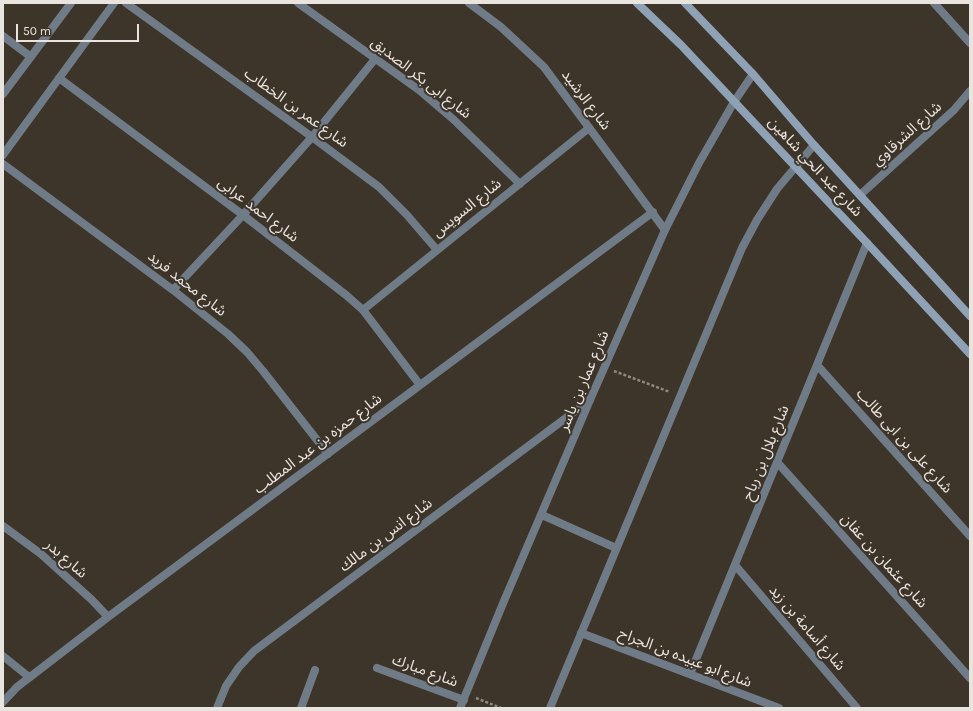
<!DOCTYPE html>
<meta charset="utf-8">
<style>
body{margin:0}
#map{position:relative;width:973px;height:711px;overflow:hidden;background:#3d342a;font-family:Karla,sans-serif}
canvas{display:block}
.frame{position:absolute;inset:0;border:4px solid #eae4de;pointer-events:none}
.scale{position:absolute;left:16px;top:24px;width:123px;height:18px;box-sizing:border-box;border:2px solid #eae4de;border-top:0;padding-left:5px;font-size:12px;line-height:14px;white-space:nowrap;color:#eae4de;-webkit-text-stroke:3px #3d342a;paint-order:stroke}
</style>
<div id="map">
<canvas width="973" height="711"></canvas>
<div class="frame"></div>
<div class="scale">50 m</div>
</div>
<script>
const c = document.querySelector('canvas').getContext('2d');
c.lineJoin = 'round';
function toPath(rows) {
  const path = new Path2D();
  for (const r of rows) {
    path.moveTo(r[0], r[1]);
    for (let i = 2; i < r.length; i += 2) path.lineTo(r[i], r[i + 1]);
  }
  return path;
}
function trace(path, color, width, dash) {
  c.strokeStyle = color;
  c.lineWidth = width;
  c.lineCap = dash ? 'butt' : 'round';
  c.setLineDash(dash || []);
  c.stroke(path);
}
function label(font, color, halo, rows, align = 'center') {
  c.font = font + ' Karla,"Noto Sans Arabic",sans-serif';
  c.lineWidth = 4;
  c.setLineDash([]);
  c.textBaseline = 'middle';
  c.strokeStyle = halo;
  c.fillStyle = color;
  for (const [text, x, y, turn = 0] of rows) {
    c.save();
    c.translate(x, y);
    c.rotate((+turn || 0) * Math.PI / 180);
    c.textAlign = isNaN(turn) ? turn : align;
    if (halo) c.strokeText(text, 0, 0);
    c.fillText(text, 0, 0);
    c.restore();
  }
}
trace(toPath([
 [614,371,670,392],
 [476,698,501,708]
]), '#908880', 2.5, [3, 2]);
trace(toPath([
 [126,3,312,137,379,187,407,215,437,250],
 [298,3,419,90,453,119,520,184],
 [469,3,501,27,544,67,665,230],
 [934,3,970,43],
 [3,36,31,57],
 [59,78,243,215,346,295,363,310,420,385],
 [3,94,71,3],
 [3,155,114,3],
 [3,164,173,290,228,334,247,352,263,371,328,454],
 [860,195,954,110,970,91],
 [173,290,243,215,312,137,375,59],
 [363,310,589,128],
 [817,365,970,536],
 [777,462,970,678],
 [3,526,41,554,92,600,108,617],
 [735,565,857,708],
 [581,633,779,708],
 [3,656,29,677],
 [377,668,464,700],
 [690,674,867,243],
 [3,702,17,687,108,617,653,212],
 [217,708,226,686,239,667,254,651,590,400],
 [301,708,315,670]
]), '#707b88', 8);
trace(toPath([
 [542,515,616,548],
 [460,708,504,601,590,400,665,230,699,163,734,102,753,74],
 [550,708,742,248,757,220,777,189,814,145]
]), '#707b88', 8);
trace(toPath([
 [637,3,681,45,867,243,970,354],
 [685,3,753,74,814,145,970,316]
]), '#8fa1b5', 8);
label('15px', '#eae4de', '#3d342a', [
 ["شارع ابى بكر الصديق",421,78,38],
 ["شارع الرشيد",586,100,53],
 ["شارع عمر بن الخطاب",296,108,36],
 ["شارع الشرقاوي",907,134,-42],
 ["شارع عبد الحي شاهين",815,167,47],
 ["شارع السويس",467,208,-39],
 ["شارع احمد عرابى",258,210,37],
 ["شارع محمد فريد",187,284,38],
 ["شارع عمار بن ياسر",584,381,-67],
 ["شارع على بن ابى طالب",904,441,48],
 ["شارع حمزه بن عبد المطلب",318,444,-37],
 ["شارع بلال بن رباح",766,453,-68],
 ["شارع انس بن مالك",386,535,-37],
 ["شارع بدر",66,559,41],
 ["شارع عثمان بن عفان",884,561,48],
 ["شارع أسامة بن زيد",807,628,49],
 ["شارع ابو عبيده بن الجراح",685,658,21],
 ["شارع مبارك",425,671,20]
]);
</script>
